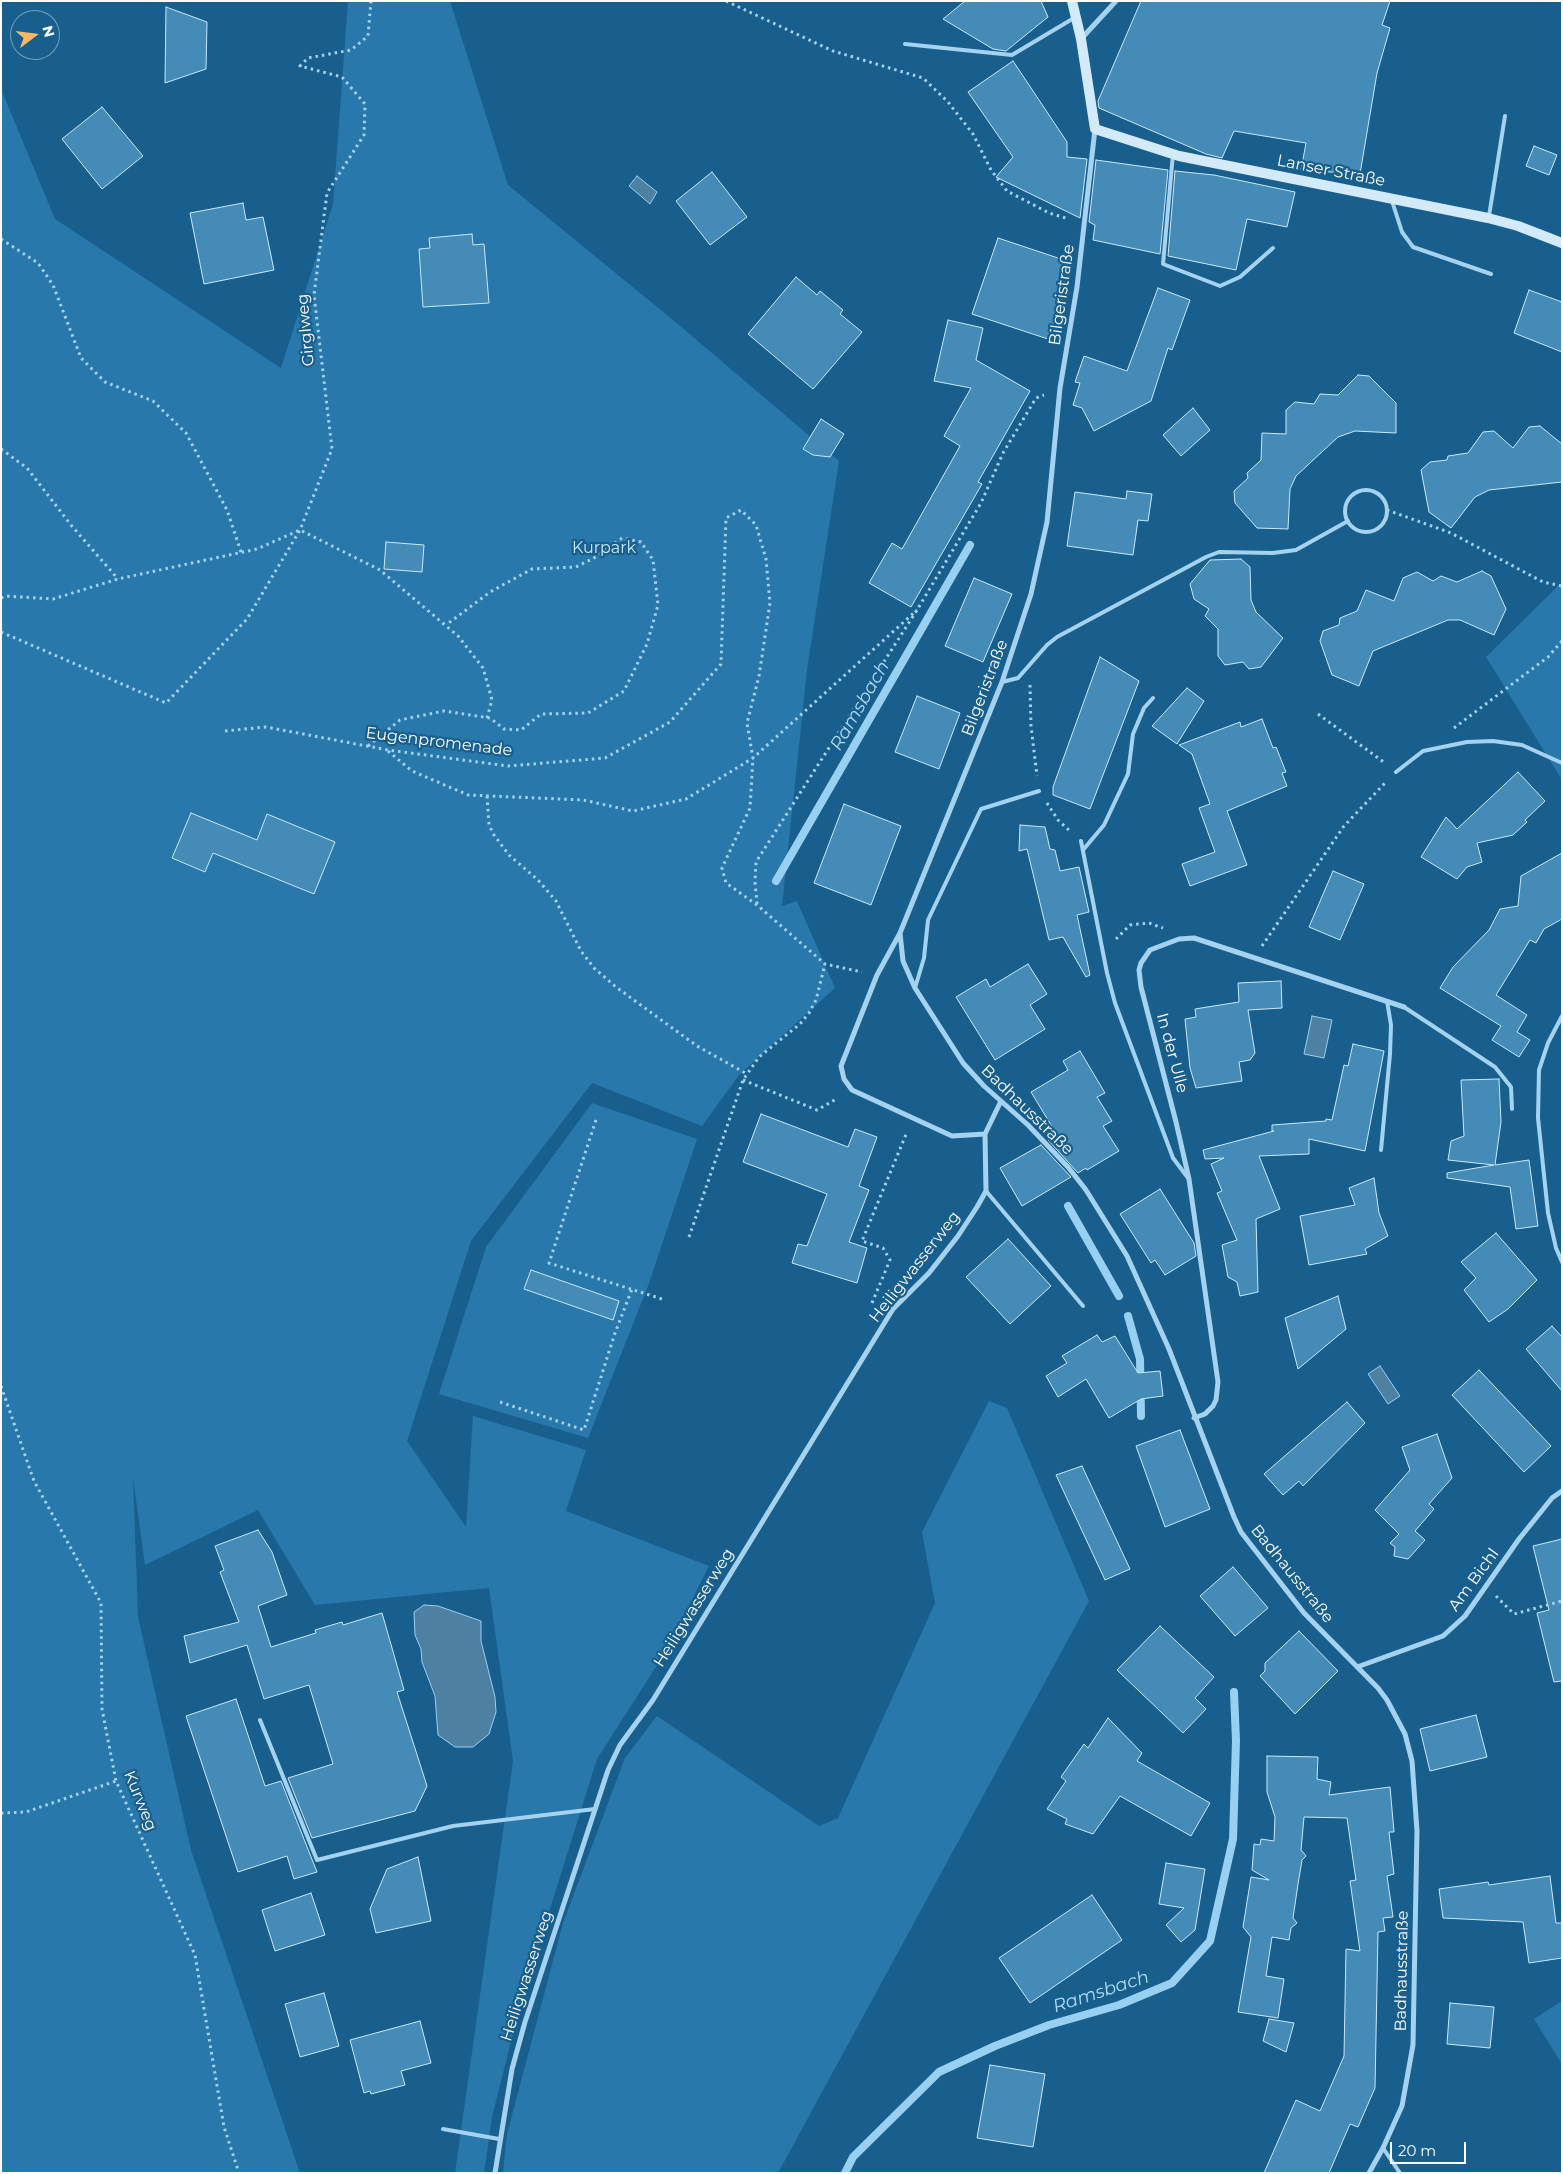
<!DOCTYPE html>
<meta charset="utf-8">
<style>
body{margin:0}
#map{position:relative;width:1563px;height:2174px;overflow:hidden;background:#185f8e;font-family:Montserrat,sans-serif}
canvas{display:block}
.frame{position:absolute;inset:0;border:2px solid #fff;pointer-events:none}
.north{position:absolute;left:10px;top:10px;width:50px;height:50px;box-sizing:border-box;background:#185f8e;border:1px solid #749fbb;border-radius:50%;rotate:75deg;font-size:14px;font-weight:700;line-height:20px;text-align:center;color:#fff}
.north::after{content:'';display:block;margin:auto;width:18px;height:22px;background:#ffb863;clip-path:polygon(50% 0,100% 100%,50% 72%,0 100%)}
.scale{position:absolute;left:1390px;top:2142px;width:76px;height:22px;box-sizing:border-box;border:2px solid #fff;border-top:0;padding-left:6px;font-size:15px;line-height:18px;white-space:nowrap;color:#fff;-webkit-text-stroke:4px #185f8e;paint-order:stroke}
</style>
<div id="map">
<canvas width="1563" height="2174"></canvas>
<div class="frame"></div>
<div class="north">N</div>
<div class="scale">20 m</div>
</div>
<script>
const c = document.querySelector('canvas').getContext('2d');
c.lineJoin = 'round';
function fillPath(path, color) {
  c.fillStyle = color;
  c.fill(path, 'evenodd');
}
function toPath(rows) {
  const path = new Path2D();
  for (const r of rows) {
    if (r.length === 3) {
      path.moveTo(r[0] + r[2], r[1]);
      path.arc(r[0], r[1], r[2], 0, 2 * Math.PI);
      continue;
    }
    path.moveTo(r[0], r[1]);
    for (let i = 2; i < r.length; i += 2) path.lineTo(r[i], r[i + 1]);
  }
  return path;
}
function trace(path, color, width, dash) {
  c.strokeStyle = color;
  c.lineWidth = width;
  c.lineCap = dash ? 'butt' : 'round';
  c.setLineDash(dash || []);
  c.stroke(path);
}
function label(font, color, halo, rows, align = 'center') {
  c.font = font + ' Montserrat,sans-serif';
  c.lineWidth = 4.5;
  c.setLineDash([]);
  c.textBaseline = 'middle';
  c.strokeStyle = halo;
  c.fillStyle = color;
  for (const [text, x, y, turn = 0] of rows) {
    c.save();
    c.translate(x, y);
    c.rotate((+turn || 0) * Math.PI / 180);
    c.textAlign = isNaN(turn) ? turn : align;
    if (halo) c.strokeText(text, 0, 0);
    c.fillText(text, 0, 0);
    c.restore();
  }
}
fillPath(toPath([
 [348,1,450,1,508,185,673,320,839,461,807,670,782,906,797,901,835,988,739,1075,702,1126,592,1083,471,1241,407,1441,466,1527,473,1416,586,1450,566,1511,709,1566,666,1651,597,1759,522,1998,492,2117,484,2173,455,2173,513,1761,489,1588,315,1605,258,1510,145,1565,133,1478,138,1617,191,1850,300,2173,1,2173,1,89,55,219,281,368,333,204],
 [1562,582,1562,780,1486,657],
 [592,1103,697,1139,648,1286,588,1438,439,1394,486,1247],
 [989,1401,1007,1408,1089,1601,778,2173,503,2173,507,2134,563,1923,625,1758,657,1716,819,1826,838,1818,935,1603,922,1532],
 [1562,2001,1562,2064,1534,2019]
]), '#2878ab');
const water = toPath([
 [637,176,657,192,650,204,629,186,637,176],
 [1312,1016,1332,1020,1324,1058,1304,1054,1312,1016],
 [1380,1366,1400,1396,1388,1404,1368,1374,1380,1366],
 [424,1605,438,1606,481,1621,481,1641,495,1697,496,1712,489,1734,473,1747,455,1747,438,1735,435,1696,422,1662,421,1649,415,1635,414,1612,424,1605]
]);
fillPath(water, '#4e80a2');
trace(water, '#98d0f1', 1);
trace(toPath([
 [776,881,970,545],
 [1068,1206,1119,1296],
 [1128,1316,1140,1359,1141,1416],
 [845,2173,853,2157,939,2072,995,2046,1049,2025,1119,2005,1172,1983,1210,1941,1233,1839,1236,1741,1234,1692]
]), '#98d0f1', 8);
const building = toPath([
 [965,1,1041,1,1048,17,1006,51,993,49,943,19,965,1],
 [1141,1,1390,1,1382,25,1390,28,1377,73,1360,174,1301,170,1306,143,1234,131,1222,158,1206,154,1099,108,1098,101,1141,1],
 [166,7,207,22,206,69,165,83,166,7],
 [1013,61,1067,142,1067,157,1087,159,1080,218,996,177,1013,157,968,92,1013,61],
 [102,107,143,156,102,189,62,139,102,107],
 [1534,146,1557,155,1549,175,1526,166,1534,146],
 [1096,160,1168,170,1160,254,1093,240,1095,225,1089,222,1096,160],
 [1175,171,1214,175,1295,192,1287,227,1247,219,1236,270,1168,256,1175,171],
 [712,172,747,217,710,245,676,201,712,172],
 [243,203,246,220,263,217,274,270,204,284,190,213,243,203],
 [472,234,473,245,484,244,489,303,423,307,419,249,430,248,429,238,472,234],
 [998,238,1073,263,1048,339,972,314,998,238],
 [796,277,817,295,820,291,843,310,840,314,862,332,813,389,748,334,796,277],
 [1158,288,1190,300,1172,350,1168,348,1151,401,1094,431,1082,408,1073,405,1080,383,1075,382,1084,356,1127,371,1158,288],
 [1529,290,1562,302,1562,352,1514,333,1529,290],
 [948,320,983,328,976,360,1030,391,978,482,982,484,911,607,869,583,892,543,902,549,960,446,944,436,971,388,934,381,948,320],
 [1358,375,1369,376,1396,403,1396,433,1355,431,1338,437,1296,476,1290,489,1288,529,1257,528,1235,503,1234,491,1248,478,1247,473,1261,460,1262,433,1286,434,1286,410,1295,402,1314,404,1320,394,1338,395,1358,375],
 [1193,408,1210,430,1181,456,1163,435,1193,408],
 [821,419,844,434,830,457,813,455,803,449,821,419],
 [1540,426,1562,444,1562,482,1489,490,1475,497,1451,528,1429,512,1421,470,1430,462,1447,460,1448,456,1468,453,1483,432,1494,431,1513,448,1529,427,1540,426],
 [1127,491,1152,494,1148,521,1138,520,1133,555,1067,546,1075,492,1126,499,1127,491],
 [386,542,424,545,422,572,384,569,386,542],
 [1241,559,1250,567,1251,600,1256,612,1283,638,1261,667,1249,669,1243,662,1225,665,1218,656,1218,629,1205,616,1209,609,1194,599,1190,584,1210,560,1241,559],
 [1482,571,1491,576,1506,609,1494,635,1460,620,1448,620,1373,651,1359,686,1332,675,1320,641,1323,631,1339,625,1340,618,1357,611,1366,590,1394,601,1403,578,1417,572,1433,581,1441,576,1457,582,1482,571],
 [974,578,1012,594,983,662,945,646,974,578],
 [1100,657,1139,681,1090,809,1053,795,1053,787,1100,657],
 [1187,688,1204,701,1177,744,1152,726,1187,688],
 [917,696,960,713,939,769,895,752,917,696],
 [1262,719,1273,748,1276,747,1286,772,1282,773,1287,786,1227,811,1247,865,1190,886,1182,864,1215,852,1199,808,1210,804,1192,754,1179,745,1240,722,1241,727,1262,719],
 [1518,772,1545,801,1525,820,1527,822,1513,835,1477,843,1482,862,1467,867,1457,879,1421,857,1446,817,1457,829,1518,772],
 [844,804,901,826,871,905,814,883,844,804],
 [191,813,257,840,267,814,335,842,314,894,213,853,205,872,172,858,191,813],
 [1020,825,1045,827,1050,849,1055,850,1060,871,1079,867,1089,912,1077,915,1090,975,1086,977,1063,937,1049,940,1027,849,1019,851,1020,825],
 [1562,853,1562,919,1544,929,1536,943,1530,940,1496,995,1527,1015,1517,1032,1530,1040,1519,1057,1492,1040,1501,1026,1440,988,1453,967,1489,930,1500,909,1518,906,1521,876,1562,853],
 [1333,871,1364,884,1340,940,1309,927,1333,871],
 [1028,964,1047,994,1030,1005,1045,1029,995,1060,956,997,986,979,990,987,1028,964],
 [1281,981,1282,1008,1248,1010,1255,1053,1250,1060,1239,1062,1242,1081,1196,1088,1190,1068,1185,1019,1196,1017,1195,1009,1239,1002,1238,983,1281,981],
 [1353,1044,1384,1051,1365,1151,1309,1139,1309,1154,1259,1156,1280,1209,1256,1219,1258,1292,1240,1296,1237,1282,1228,1277,1222,1245,1237,1240,1217,1193,1222,1191,1211,1164,1224,1158,1205,1159,1203,1150,1274,1131,1272,1131,1272,1125,1326,1121,1326,1119,1332,1120,1344,1065,1348,1066,1353,1044],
 [1080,1051,1105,1093,1097,1097,1112,1121,1103,1126,1119,1151,1087,1170,1086,1168,1078,1173,1048,1140,1057,1135,1031,1092,1068,1070,1063,1061,1080,1051],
 [1499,1079,1501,1122,1495,1165,1529,1160,1538,1226,1516,1229,1510,1187,1447,1178,1447,1173,1494,1165,1448,1160,1451,1141,1464,1136,1461,1080,1499,1079],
 [761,1114,848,1147,855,1129,877,1137,859,1186,869,1190,849,1242,867,1248,857,1283,792,1263,798,1244,807,1246,827,1194,743,1162,761,1114],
 [1041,1145,1071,1177,1022,1206,1000,1168,1041,1145],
 [1374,1178,1379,1213,1388,1236,1365,1249,1367,1254,1309,1265,1300,1216,1355,1205,1349,1188,1374,1178],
 [1160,1189,1194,1243,1196,1256,1165,1275,1155,1260,1151,1263,1120,1214,1160,1189],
 [1496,1233,1537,1280,1508,1309,1489,1322,1464,1290,1476,1278,1461,1262,1496,1233],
 [1008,1239,1051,1286,1010,1324,966,1277,1008,1239],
 [531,1270,619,1301,613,1320,524,1289,531,1270],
 [1338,1296,1346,1329,1298,1369,1285,1318,1338,1296],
 [1552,1326,1562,1337,1562,1391,1526,1349,1552,1326],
 [1097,1335,1102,1342,1115,1336,1138,1373,1160,1371,1163,1396,1141,1399,1109,1418,1086,1379,1058,1397,1046,1376,1067,1363,1062,1356,1097,1335],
 [1479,1370,1551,1446,1524,1472,1452,1395,1479,1370],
 [1347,1402,1365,1423,1303,1486,1299,1481,1283,1495,1264,1474,1347,1402],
 [1180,1430,1210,1509,1165,1527,1136,1446,1180,1430],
 [1437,1434,1452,1478,1429,1504,1434,1509,1415,1531,1425,1540,1408,1559,1394,1556,1395,1547,1390,1543,1399,1534,1375,1510,1410,1470,1402,1447,1437,1434],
 [1082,1466,1130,1569,1105,1580,1056,1475,1082,1466],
 [258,1530,272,1552,287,1595,258,1606,271,1647,316,1633,315,1630,342,1622,343,1625,382,1613,404,1690,397,1692,427,1786,415,1811,312,1838,288,1778,333,1764,309,1685,264,1699,247,1645,190,1663,184,1636,239,1622,220,1572,224,1570,215,1546,258,1530],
 [1562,1539,1562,1681,1554,1682,1537,1613,1549,1610,1533,1546,1562,1539],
 [1233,1567,1268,1608,1235,1636,1200,1596,1233,1567],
 [1160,1626,1214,1677,1195,1698,1206,1709,1183,1733,1117,1670,1160,1626],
 [1299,1631,1338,1671,1295,1714,1260,1676,1265,1671,1265,1663,1299,1631],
 [236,1699,265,1786,281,1781,317,1872,294,1879,287,1856,238,1872,186,1716,236,1699],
 [1476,1715,1487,1757,1430,1771,1420,1729,1476,1715],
 [1108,1718,1142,1753,1137,1761,1210,1803,1191,1836,1120,1796,1093,1834,1065,1824,1067,1819,1047,1809,1066,1781,1061,1777,1084,1744,1088,1748,1108,1718],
 [1267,1756,1318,1757,1317,1779,1331,1782,1329,1795,1390,1787,1394,1832,1389,1832,1394,1874,1387,1876,1393,1917,1383,1918,1385,1931,1378,1932,1375,2088,1358,2127,1350,2124,1329,2173,1264,2173,1296,2100,1320,2111,1344,2056,1346,1949,1360,1951,1350,1881,1356,1880,1353,1860,1347,1818,1304,1817,1301,1850,1306,1856,1302,1860,1298,1884,1293,1918,1297,1923,1291,1928,1289,1940,1272,1937,1266,1976,1284,1979,1278,2018,1238,2012,1251,1937,1243,1927,1251,1877,1269,1880,1252,1870,1254,1844,1260,1845,1261,1839,1274,1841,1275,1817,1267,1792,1267,1756],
 [418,1857,431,1921,376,1933,370,1909,387,1869,418,1857],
 [1166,1863,1205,1869,1195,1930,1181,1942,1166,1925,1184,1908,1159,1904,1166,1863],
 [1550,1876,1556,1923,1562,1923,1562,1958,1529,1963,1523,1922,1443,1918,1439,1889,1488,1882,1489,1885,1550,1876],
 [311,1893,325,1935,275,1951,262,1910,311,1893],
 [1092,1895,1122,1940,1030,2003,999,1958,1092,1895],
 [324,1993,339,2046,300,2057,285,2004,324,1993],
 [1450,2003,1494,2007,1490,2048,1447,2044,1450,2003],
 [1269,2019,1294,2023,1286,2052,1263,2041,1269,2019],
 [420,2021,431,2063,401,2071,405,2085,371,2094,370,2091,364,2093,350,2040,420,2021],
 [990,2065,1045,2074,1033,2147,977,2138,990,2065]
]);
fillPath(building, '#458bb8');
trace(building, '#cbe8fa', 1);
trace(toPath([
 [726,1,833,51,923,78,948,102,973,134,991,170,1007,191,1049,213,1069,219],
 [1,239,38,263,53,285,81,358,105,382,153,401,186,433,227,510,241,552],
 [1,449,27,468,71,525,118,579],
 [1387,510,1451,533,1543,582,1562,586],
 [1,598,6,596,53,599,118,579,257,549,300,530,380,570,458,636,483,668,492,700,487,718],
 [1,632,166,703,247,619,300,530,332,449,314,295,327,193,364,135,365,104,342,77,300,66,308,58,351,50,368,36,371,1],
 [1030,685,1031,726,1037,776],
 [1318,714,1385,763],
 [1454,728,1548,657,1562,641],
 [225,731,266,727,388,750,508,766,605,758,670,722,721,664,726,518,741,510,756,525,766,559,770,603,759,676,747,723,753,758,750,808,722,868,726,883,757,905,825,964,862,972],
 [368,746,400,720,444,711,490,718,504,729,521,730,541,714,588,713,624,691,647,644,658,605,653,560,641,542,622,538,594,558,576,567,532,569,490,592,446,625],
 [388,751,412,771,468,795,583,800,633,811,686,799,753,758,917,610],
 [487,796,489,825,494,835,509,855,538,880,556,901,581,951,594,968,616,987,697,1046,747,1074],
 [1047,803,1058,820,1071,832],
 [757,904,755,882,756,862,917,610,981,503,1003,453,1036,398,1044,395],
 [1116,939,1130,925,1149,923,1163,928],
 [1262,946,1344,826,1386,782],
 [743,1080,817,1110,838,1098],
 [596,1120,549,1263,662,1299],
 [689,1237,743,1080,759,1057,800,1024,809,1013,816,1000,825,964],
 [872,1303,890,1260,883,1248,862,1241,907,1132],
 [1,1386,34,1481,101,1603,102,1709,116,1781,195,1955,224,2127,239,2173],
 [500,1402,584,1430,615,1333,632,1289],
 [1496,1596,1514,1614,1562,1601],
 [1,1813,26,1812,116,1781]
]), '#a5d2ef', 3, [2.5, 4]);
trace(toPath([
 [905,44,1012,55,1074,18],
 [1173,154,1163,264,1220,286,1240,277,1273,248],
 [1392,201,1402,232,1413,247,1491,274],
 [1489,216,1505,116],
 [1366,511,21],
 [1002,682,1018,678,1047,645,1057,637,1206,557,1219,552,1273,553,1296,550,1348,521],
 [1396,772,1423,751,1467,742,1493,741,1522,745,1562,763],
 [1081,841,1107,973,1115,1003,1173,1158,1188,1178],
 [1083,850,1104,825,1128,774,1133,734,1144,708,1153,698],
 [915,988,924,958,928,920,981,809,1039,791],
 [1404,1007,1495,1067,1511,1087,1512,1109],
 [1562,1016,1548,1043,1539,1070,1538,1118,1548,1213,1556,1248,1562,1262],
 [1381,1150,1390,1054,1391,1025,1387,1001],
 [986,1191,1083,1306],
 [260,1720,317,1860,453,1826,595,1809],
 [443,2129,499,2139],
 [1383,2148,1400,2173]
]), '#a5d2ef', 4);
trace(toPath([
 [1081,39,1116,1],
 [900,933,903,961,915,988,963,1063,984,1086,1028,1125,1068,1167,1086,1190,1127,1256,1169,1349,1234,1517,1241,1532,1304,1613,1378,1688,1387,1700,1405,1734,1412,1761,1417,1831,1413,2045,1402,2106,1383,2148,1369,2173],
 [985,1134,952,1136,852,1090,844,1079,841,1066,877,975,900,933,1002,682,1031,594,1047,522,1060,388,1077,287,1095,129],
 [1194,1418,1205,1414,1213,1406,1216,1400,1218,1382,1189,1179,1176,1122,1141,987,1139,970,1141,963,1150,950,1179,939,1194,938,1404,1007],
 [1357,1667,1443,1636,1465,1616,1519,1539,1552,1498,1562,1491],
 [495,2173,512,2069,525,2022,608,1770,620,1745,653,1700,893,1309,929,1273,958,1236,977,1207,986,1191,985,1134,1001,1101]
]), '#a5d2ef', 5);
trace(toPath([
 [1072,1,1081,39,1095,129,1179,156,1488,218,1518,226,1562,243]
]), '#d2eafa', 10);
label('16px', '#fff', '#185f8e', [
 ["Lanser Straße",1331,171,11],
 ["Bilgeristraße",1062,295,-82],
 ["Girglweg",306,330,-95],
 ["Bilgeristraße",985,688,-69],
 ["Eugenpromenade",439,742,7],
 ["In der Ulle",1172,1053,75],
 ["Badhausstraße",1027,1110,44],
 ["Heiligwasserweg",915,1267,-52],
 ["Badhausstraße",1292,1574,51],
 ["Am Bichl",1474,1580,-54],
 ["Heiligwasserweg",694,1608,-58],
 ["Kurweg",140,1801,68],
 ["Badhausstraße",1402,1971,-89],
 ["Heiligwasserweg",527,1976,-72]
]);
label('16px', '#cbe8fa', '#185f8e', [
 ["Kurpark",604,548]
]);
label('italic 18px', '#b1dcf6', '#185f8e', [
 ["Ramsbach",860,706,-60],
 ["Ramsbach",1101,1992,-18]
]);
</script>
